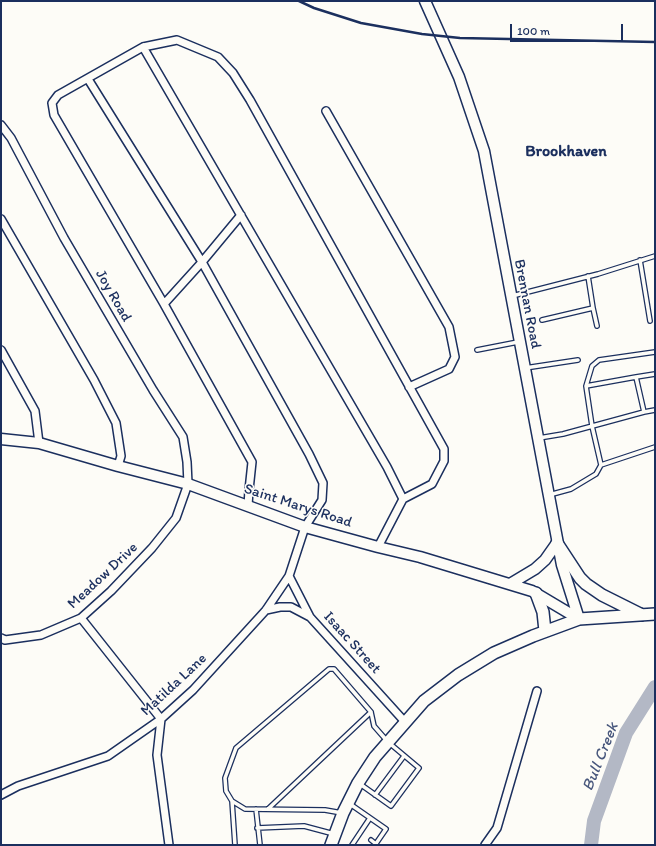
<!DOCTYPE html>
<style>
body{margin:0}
#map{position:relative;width:656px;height:846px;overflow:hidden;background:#fdfcf7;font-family:Itim,sans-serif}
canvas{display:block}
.frame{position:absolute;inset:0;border:2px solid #1b2f5e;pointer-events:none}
.scale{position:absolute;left:510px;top:24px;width:113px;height:18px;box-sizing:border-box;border:2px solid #1b2f5e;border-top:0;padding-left:5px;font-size:12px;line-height:14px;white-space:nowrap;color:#1b2f5e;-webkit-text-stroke:3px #fdfcf7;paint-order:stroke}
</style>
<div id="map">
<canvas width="656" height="846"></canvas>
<div class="frame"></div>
<div class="scale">100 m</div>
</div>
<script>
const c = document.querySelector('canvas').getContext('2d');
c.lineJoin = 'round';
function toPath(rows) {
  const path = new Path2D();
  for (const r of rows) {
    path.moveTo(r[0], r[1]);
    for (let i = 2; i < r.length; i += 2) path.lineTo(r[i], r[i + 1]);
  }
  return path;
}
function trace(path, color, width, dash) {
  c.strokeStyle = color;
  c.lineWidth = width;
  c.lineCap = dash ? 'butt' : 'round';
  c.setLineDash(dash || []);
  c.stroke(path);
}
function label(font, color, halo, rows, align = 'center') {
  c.font = font + ' Itim,sans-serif';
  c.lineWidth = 3;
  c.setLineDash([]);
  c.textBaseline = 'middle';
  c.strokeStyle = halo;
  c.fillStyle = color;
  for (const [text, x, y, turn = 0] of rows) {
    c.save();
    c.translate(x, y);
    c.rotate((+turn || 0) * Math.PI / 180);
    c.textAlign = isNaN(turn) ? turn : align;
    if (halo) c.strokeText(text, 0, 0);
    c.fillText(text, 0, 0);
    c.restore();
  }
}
trace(toPath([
 [653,691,655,692]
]), '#76819c', 2.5);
trace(toPath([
 [591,845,594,821,626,733,655,687]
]), '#b3b8c5', 14);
const lane = toPath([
 [640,260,650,321],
 [512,296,598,274,655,256],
 [593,308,597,326],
 [542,320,593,308,588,276],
 [477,350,518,342],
 [525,368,578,360],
 [636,377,655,374],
 [586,386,592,366,599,360,655,352],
 [539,438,563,434,644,412],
 [601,465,655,447],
 [549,495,571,489,596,474,601,465,592,426,586,386,636,377,644,412,655,410],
 [375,795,404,756],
 [232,801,235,845],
 [350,804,386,829,375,845],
 [256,809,260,845],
 [268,809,371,712],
 [342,813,325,810,245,809,232,801,226,791,225,778,236,748,329,669,334,669,371,712,374,726,388,742,419,768,391,806,360,784],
 [257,828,304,826,334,834],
 [371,840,376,844],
 [352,845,370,818]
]);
const street = toPath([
 [143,47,387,467,403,499,378,547],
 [88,79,202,262,241,215],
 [326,111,449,327,455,357,449,369,409,387],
 [1,125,11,138,64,238,153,390,183,437,187,462,188,484,176,518,152,548,111,591,81,618,41,635,5,640,1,638],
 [1,219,94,380,116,423,121,456,118,466],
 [164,304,252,462,249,490,248,506],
 [1,350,35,411,39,443],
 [289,576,310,617],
 [266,610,280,607,291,607,310,617,405,722],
 [81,618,161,719,157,755,169,845],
 [1,795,18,786,108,756,161,719,193,690,266,610,289,576,305,527,322,500,323,483,309,454,202,262,164,304,54,115,52,103,58,95,143,47,177,40,218,57,233,73,250,100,444,449,444,461,432,484,403,499],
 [485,845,497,828,537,691]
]);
const secondary = toPath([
 [425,1,459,77,484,151,562,565,579,619],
 [1,439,39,443,118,466,188,484,305,527,378,547,420,557,532,591,579,619],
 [510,584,535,569,545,560,557,543]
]);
const primary = toPath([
 [557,543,580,578,586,584,602,595,642,615],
 [536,593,543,612,545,631],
 [331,845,343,813,358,783,375,757,424,701,458,675,494,653,533,636,579,619,655,614]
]);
trace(lane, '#1b2f5e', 6);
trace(street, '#1b2f5e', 10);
trace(secondary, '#1b2f5e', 13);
trace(primary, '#1b2f5e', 14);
trace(lane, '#fdfcf7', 3.5);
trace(street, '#fdfcf7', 7);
trace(secondary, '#fdfcf7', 10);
trace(primary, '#fdfcf7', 11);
trace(toPath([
 [299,1,314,8,361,23,422,34,460,38,655,42]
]), '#1b2f5e', 2.5);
label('15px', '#1b2f5e', '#fdfcf7', [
 ["Joy Road",113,296,60],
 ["Brennan Road",527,304,79],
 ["Saint Marys Road",298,506,18],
 ["Meadow Drive",103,576,-43],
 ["Isaac Street",352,643,48],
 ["Matilda Lane",174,685,-43]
]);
label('bold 16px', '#1b2f5e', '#fdfcf7', [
 ["Brookhaven",566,152]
]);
label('italic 16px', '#49587d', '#fdfcf7', [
 ["Bull Creek",601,757,-68]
]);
</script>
